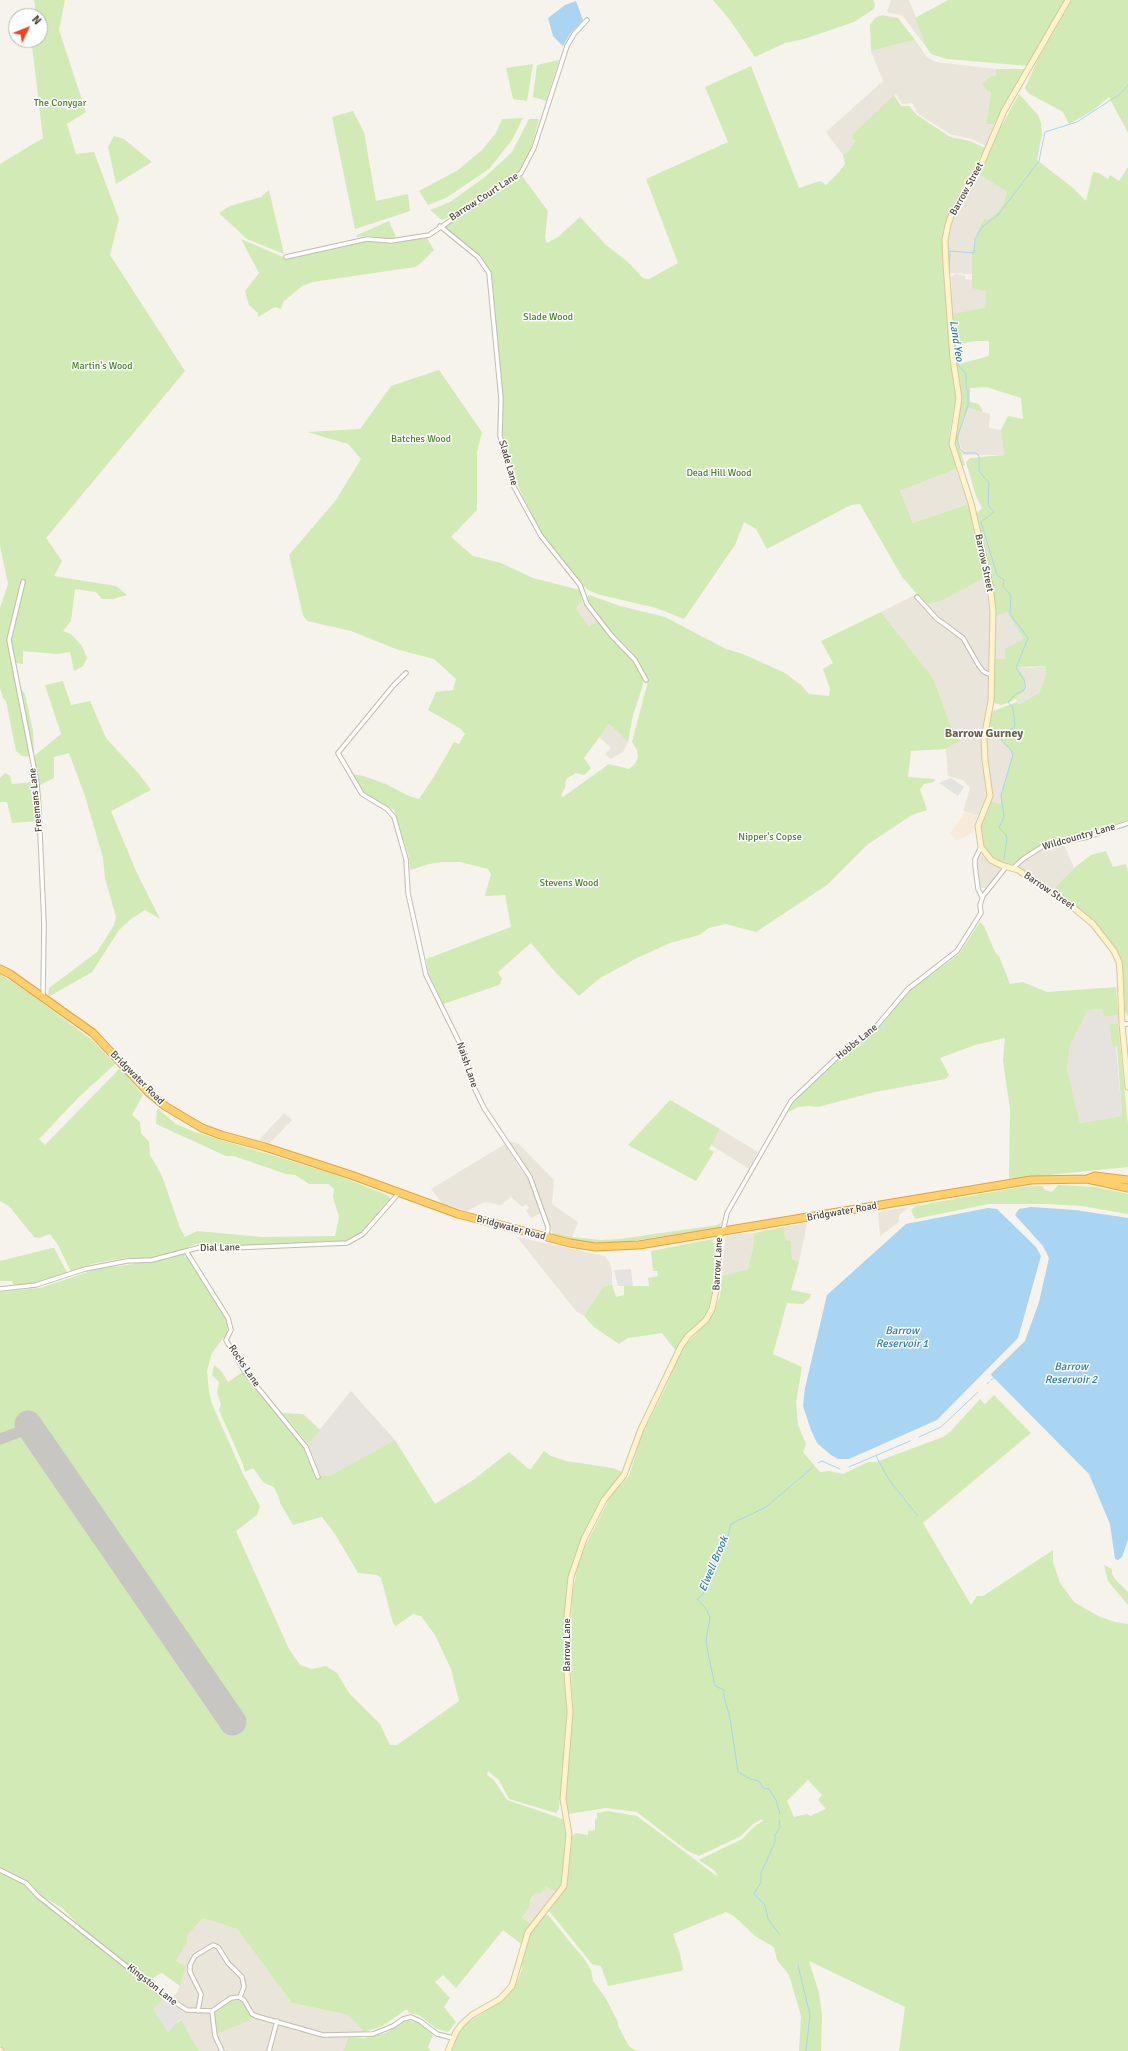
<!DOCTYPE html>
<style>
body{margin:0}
#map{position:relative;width:1128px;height:2051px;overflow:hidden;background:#f6f3ec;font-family:Signika,sans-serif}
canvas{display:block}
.north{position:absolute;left:8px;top:8px;width:40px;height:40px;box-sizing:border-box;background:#fff;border:1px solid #b7b4b0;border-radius:50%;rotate:47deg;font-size:11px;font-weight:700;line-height:16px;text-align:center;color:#4b4439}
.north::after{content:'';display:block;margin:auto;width:14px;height:18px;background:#fc3f1d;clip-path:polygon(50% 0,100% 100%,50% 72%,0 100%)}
</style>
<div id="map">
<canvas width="1128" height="2051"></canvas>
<div class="north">N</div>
</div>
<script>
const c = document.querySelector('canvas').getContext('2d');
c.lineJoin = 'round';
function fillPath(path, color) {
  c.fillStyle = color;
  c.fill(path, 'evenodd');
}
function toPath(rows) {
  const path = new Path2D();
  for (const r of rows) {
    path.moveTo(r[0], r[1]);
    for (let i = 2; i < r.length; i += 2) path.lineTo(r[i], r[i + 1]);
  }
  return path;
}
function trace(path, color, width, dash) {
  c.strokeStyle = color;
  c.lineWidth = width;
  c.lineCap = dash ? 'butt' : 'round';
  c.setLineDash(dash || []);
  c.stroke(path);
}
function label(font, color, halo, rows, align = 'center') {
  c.font = font + ' Signika,sans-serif';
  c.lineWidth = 3;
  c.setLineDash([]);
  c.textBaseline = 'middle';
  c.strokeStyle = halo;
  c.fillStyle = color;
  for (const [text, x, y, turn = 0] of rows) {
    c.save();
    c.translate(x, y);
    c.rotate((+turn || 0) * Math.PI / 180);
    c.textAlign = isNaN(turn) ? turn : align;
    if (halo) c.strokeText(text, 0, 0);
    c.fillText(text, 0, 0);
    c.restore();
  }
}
fillPath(toPath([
 [891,0,909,0,925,40,922,42,903,16,887,12],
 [915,40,927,57,936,62,996,69,996,75,993,77,986,124,994,124,986,146,971,139,950,134,918,114,912,103,902,104,896,94,853,135,855,139,853,146,843,155,826,132,883,81,871,51],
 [980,175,1007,192,1003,204,996,213,987,220,985,218,972,250,973,274,948,273,948,234,953,215],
 [956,274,965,276,965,279,973,280,986,291,986,307,953,314,951,277],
 [968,408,990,414,989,428,1001,430,1004,455,962,455,959,437,962,422],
 [956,469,968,504,913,523,900,491],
 [985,578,990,617,1007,612,1025,639,1005,659,990,659,988,698,981,735,1000,735,1000,739,1010,750,1012,755,1001,794,1001,805,990,801,979,816,963,811,970,788,963,780,948,776,946,749,960,741,949,721,933,678,881,612,917,594,926,604,939,602],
 [582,601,599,620,589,628,576,609],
 [1046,666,1045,679,1039,693,1019,704,1015,698,1026,689,1027,685,1017,667,1029,668],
 [609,724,628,742,623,752,610,759,605,754,611,748,598,736],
 [1064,844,1074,868,1056,886,1056,893,1026,875,1018,865,1045,847],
 [980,854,1002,870,986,888,982,888,980,886,977,861],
 [284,1113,292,1120,269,1144,259,1140],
 [720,1129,758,1152,749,1169,711,1145],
 [509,1142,514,1142,519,1144,554,1180,552,1204,578,1222,572,1237,552,1232,531,1177],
 [505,1144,522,1172,529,1178,541,1213,531,1218,526,1211,529,1208,526,1204,522,1207,511,1197,501,1205,485,1202,467,1211,443,1204,431,1189],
 [909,1207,899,1215,899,1222,880,1236,878,1212],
 [807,1223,799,1262,792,1259,791,1241,785,1241,784,1227],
 [754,1233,753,1247,748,1269,722,1276,725,1238,728,1235],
 [517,1237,605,1256,610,1263,612,1271,612,1284,603,1287,584,1316,576,1311],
 [546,1887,558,1892,531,1924,522,1918,535,1893],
 [203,1918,237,1929,292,2003,348,2015,364,2032,349,2033,343,2051,199,2051,170,2002,174,1995,177,1993,186,1968,176,1961,187,1942,187,1936]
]), '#eae5da');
fillPath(toPath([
 [965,812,977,816,974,832,957,841,950,833]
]), '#f7ead8');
fillPath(toPath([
 [1102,1009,1104,1017,1118,1015,1118,1023,1109,1024,1112,1047,1116,1046,1122,1116,1080,1123,1067,1068,1070,1045,1088,1010],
 [351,1391,395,1440,329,1476,321,1477,308,1444]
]), '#e6e2dd');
fillPath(toPath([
 [34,0,65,0,59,30,86,112,67,124,76,154,94,152,119,219,110,255,185,371,46,538,62,561,54,576,116,586,127,595,113,599,102,599,96,592,75,589,71,621,63,631,71,634,82,646,87,658,83,666,74,671,70,652,57,654,23,651,23,664,16,663,14,679,25,694,33,731,34,756,61,734,45,685,63,681,71,705,90,701,106,738,139,774,151,790,111,811,136,871,160,919,145,910,131,919,119,930,92,972,50,996,48,995,49,988,97,952,114,925,116,917,105,878,103,858,85,796,69,753,54,757,54,778,40,785,34,757,22,756,16,751,6,701,3,698,0,688,0,608,8,584,0,546,0,164,43,138,32,46,33,40,40,40,40,16,35,16,35,4],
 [713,0,873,0,875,5,874,9,854,22,804,39,785,43,755,57,730,20],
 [948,0,1065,0,1050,30,1028,66,947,59,931,54,923,42,924,40,915,18],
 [1072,0,1128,0,1128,133,1109,97,1092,111,1069,124,1063,112,1028,93,1025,88,1038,59],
 [882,15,898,18,915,40,871,51,870,25,875,18],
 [559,60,546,101,533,97,537,65],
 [533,64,527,101,513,99,506,68],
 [751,66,799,188,820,181,826,185,839,172,845,164,843,155,850,149,855,141,852,135,894,95,901,106,909,106,917,115,950,137,970,141,985,148,949,213,943,231,944,282,950,351,956,398,949,436,956,469,900,491,913,523,968,504,985,578,939,602,926,604,902,577,860,504,851,505,767,549,756,529,744,522,735,545,684,619,656,608,597,594,588,590,581,584,539,529,513,476,503,440,492,274,480,255,444,227,522,176,548,211,545,238,547,243,558,237,580,217,606,245,628,262,643,278,649,279,678,263,646,179,728,142,705,87],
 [996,69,1026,69,994,124,986,124,991,91,988,91,982,84,990,77,996,75],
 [1019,94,1038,115,1041,123,1042,134,1037,160,1073,188,1086,201,1093,172,1099,173,1108,179,1110,175,1119,181,1128,167,1128,820,1099,831,1041,846,1011,866,1002,864,988,854,981,842,979,830,984,816,988,809,990,801,1001,804,1001,794,1012,755,1010,750,999,739,1000,735,995,735,995,733,992,732,993,727,987,727,993,711,1017,702,1019,704,1039,693,1045,679,1046,666,1018,667,1025,679,1026,689,1012,701,1001,705,995,703,993,700,993,675,995,659,1005,659,1005,649,1024,639,1007,612,996,616,989,571,976,514,982,508,976,496,966,462,970,458,1004,455,1001,430,1008,416,1023,419,1021,398,986,387,970,388,970,402,979,404,983,412,968,408,962,422,959,437,960,449,965,465,962,466,954,442,960,406,955,358,958,357,959,364,989,356,989,341,976,341,955,345,953,314,986,307,986,291,972,288,972,250,979,228,985,218,987,220,996,213,1003,204,1007,192,980,175,1000,129],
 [353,111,364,132,376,201,408,194,410,211,355,229,332,117],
 [523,118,512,140,489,169,446,198,428,205,419,191,458,170,482,150,496,133,502,119],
 [529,119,539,119,531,149,519,172,447,218,442,220,430,210,450,202,485,177,512,152],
 [114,136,124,139,152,162,116,184,108,147],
 [269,190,284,254,247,239,219,213,230,206,261,197],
 [389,221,396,237,391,239,368,236,357,237,357,235],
 [427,238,434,250,421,263,415,267,313,282,302,286,283,302,281,309,275,307,258,317,258,313,249,305,247,299,245,291,259,273,241,239,283,257,297,257,366,240,390,243],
 [439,370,482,432,477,452,477,510,451,537,473,556,501,563,533,578,580,590,582,601,576,609,589,627,599,620,628,653,643,678,643,685,633,715,628,742,609,724,584,758,591,768,584,775,576,773,566,779,565,788,561,795,563,797,609,764,629,769,634,765,638,758,637,750,632,742,648,681,630,650,613,634,588,603,587,597,589,595,620,606,665,617,726,649,743,654,785,673,801,685,809,694,829,696,830,689,823,669,833,663,821,641,881,612,933,678,949,721,960,741,946,749,911,751,908,777,935,779,934,782,924,784,920,789,927,810,912,815,867,845,827,885,756,932,726,924,709,928,699,935,670,943,637,958,600,978,579,996,556,973,531,943,498,972,502,979,499,985,443,1004,429,974,426,959,511,927,505,895,485,896,491,874,488,869,460,862,442,862,429,864,410,870,409,857,394,810,371,798,359,787,353,774,363,776,386,784,409,796,419,799,435,775,454,742,459,744,465,734,461,729,428,710,436,692,453,690,456,679,434,659,396,649,351,631,307,621,303,615,289,555,336,500,361,459,348,444,307,432,360,429,391,386],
 [5,773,10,776,12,784,34,782,38,821,12,823,7,802,0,802,0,778],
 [1106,851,1113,867,1126,864,1128,871,1128,1017,1124,1009,1122,967,1120,957,1100,928,1087,915,1070,901,1056,893,1056,886,1074,868,1091,855],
 [980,922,984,926,995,952,999,956,1010,984,1023,982,1047,992,1116,987,1118,1015,1104,1017,1102,1009,1088,1010,1070,1045,1067,1068,1080,1123,1122,1116,1117,1046,1112,1047,1109,1024,1118,1023,1128,1124,1128,1167,1009,1179,1010,1109,1003,1061,1005,1038,975,1045,940,1058,949,1075,946,1079,875,1092,818,1107,810,1106,798,1107,787,1113,795,1100,847,1050,872,1035,900,1000,914,987,959,954],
 [0,974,29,993,92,1040,115,1064,78,1098,39,1139,45,1145,120,1068,143,1095,132,1115,140,1122,141,1133,149,1142,150,1155,162,1176,180,1228,185,1237,197,1231,262,1237,335,1236,339,1217,333,1197,334,1189,328,1184,309,1184,295,1175,286,1174,234,1156,226,1156,156,1124,157,1108,176,1124,195,1132,334,1174,389,1196,390,1199,365,1229,359,1235,343,1242,230,1246,195,1244,188,1247,184,1257,187,1256,226,1319,228,1325,227,1333,212,1353,207,1371,209,1391,212,1404,243,1474,260,1506,257,1515,236,1531,289,1649,300,1665,312,1669,326,1666,337,1673,349,1693,380,1724,390,1745,397,1745,459,1701,451,1669,435,1635,421,1616,413,1614,396,1626,393,1623,381,1578,377,1575,358,1573,335,1534,322,1517,293,1525,280,1503,279,1498,274,1487,264,1483,253,1468,245,1472,242,1462,219,1410,221,1405,217,1392,219,1382,212,1375,214,1365,222,1372,228,1382,241,1373,244,1373,304,1447,310,1465,316,1476,329,1476,395,1440,435,1504,473,1480,509,1452,530,1470,544,1451,551,1456,566,1461,612,1468,623,1472,601,1499,582,1538,572,1563,568,1583,566,1606,564,1674,567,1710,559,1809,556,1813,509,1799,499,1780,488,1771,487,1775,494,1780,507,1800,563,1819,566,1834,562,1881,558,1892,546,1887,539,1894,535,1893,531,1899,528,1909,522,1918,531,1924,524,1934,521,1944,503,1930,456,1988,443,1975,435,1982,450,1998,444,2007,456,2022,450,2030,447,2032,437,2029,419,2015,409,2013,407,2009,382,2026,364,2032,348,2015,292,2003,237,1929,203,1918,187,1936,187,1942,176,1961,186,1967,180,1986,162,1973,154,1977,150,1983,81,1927,62,1908,42,1896,25,1879,0,1867,0,1441,25,1434,34,1439,230,1723,232,1724,235,1721,33,1425,29,1423,14,1433,0,1437,0,1292,40,1288,97,1269,133,1264,139,1258,125,1258,91,1264,71,1272,58,1245,50,1234,39,1238,34,1237,9,1206,0,1201],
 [670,1100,720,1129,709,1149,714,1152,696,1181,628,1145],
 [1058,1185,1096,1187,1128,1194,1128,1214,1082,1206,1046,1204,989,1204,915,1219,911,1210,916,1206,1020,1187,1042,1186,1045,1190,1052,1192],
 [722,1222,719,1228,625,1242,599,1243,573,1240,553,1235,552,1232,572,1237,601,1240,620,1239,717,1225],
 [784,1227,785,1240,791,1241,792,1259,799,1262,791,1290,811,1294,810,1298,803,1304,787,1303,773,1354,802,1367,796,1402,798,1425,806,1444,803,1452,820,1472,829,1471,843,1474,868,1462,876,1462,943,1437,950,1432,980,1399,985,1404,994,1395,1031,1433,923,1523,971,1605,977,1596,983,1596,1053,1550,1053,1562,1060,1583,1074,1602,1098,1616,1115,1622,1128,1624,1128,2051,899,2051,905,2007,809,1961,819,1993,822,2014,821,2051,799,2051,801,2016,789,1975,777,1960,774,1947,755,1936,734,1916,726,1912,673,1934,680,1954,683,1969,681,1971,608,1986,601,1966,592,1964,549,1911,567,1886,572,1836,576,1833,588,1835,588,1831,595,1830,595,1820,597,1818,597,1813,607,1811,637,1816,718,1877,715,1871,699,1860,742,1839,755,1826,763,1821,762,1819,753,1824,741,1836,699,1856,686,1850,637,1812,606,1808,568,1814,566,1797,573,1707,570,1658,572,1595,577,1570,584,1549,611,1495,629,1476,642,1435,667,1385,678,1357,685,1345,710,1320,720,1296,722,1276,748,1269,753,1247,754,1233],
 [808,1780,822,1795,818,1800,826,1809,810,1816,807,1814,794,1817,787,1801],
 [713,1239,716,1261,712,1299,704,1319,683,1338,675,1350,662,1333,628,1338,619,1344,594,1327,584,1316,603,1287,612,1284,616,1297,624,1295,624,1286,649,1286,648,1278,658,1276,657,1271,653,1271,651,1251],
 [52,1248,54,1248,68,1274,31,1284,14,1286,12,1281,0,1281,0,1261],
 [282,1413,303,1414,320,1430,308,1444],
 [1104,1565,1112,1569,1112,1574,1115,1579,1128,1592,1128,1605,1108,1581],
 [0,1872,24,1883,165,1999,166,2006,175,2024,181,2020,199,2051,5,2051,0,2045],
 [545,1915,548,1915,585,1960,591,1970,593,1981,605,1997,618,2022,618,2026,629,2046,636,2051,452,2051,459,2031,463,2026,503,2000,515,1987,522,1969,522,1964,529,1935],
 [237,1999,243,2001,251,2014,250,2020,217,2034,215,2013,230,2000],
 [407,2020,421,2024,433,2035,428,2047,431,2051,343,2051,348,2037,365,2038,386,2033]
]), '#d2eab5');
fillPath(toPath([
 [951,778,964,787,958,796,939,783],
 [631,1269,633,1286,618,1286,614,1270],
 [163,1999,184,2014,168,2033,153,2009]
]), '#e5e3e0');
fillPath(toPath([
 [576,1,583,20,570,34,563,46,553,36,548,18,565,5],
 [1031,1207,1075,1210,1128,1218,1128,1540,1122,1557,1118,1560,1115,1559,1110,1524,1089,1474,992,1376,991,1374,1025,1341,1039,1302,1049,1258,1043,1246,1015,1215,1019,1209],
 [988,1208,997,1209,1000,1212,1036,1247,1041,1256,1018,1338,937,1420,849,1459,838,1459,831,1455,817,1443,811,1430,803,1406,805,1388,827,1295,906,1224]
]), '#a9d4f2');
trace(toPath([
 [949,275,950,251,974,253,975,239,982,227,998,215,1039,161,1045,132,1077,122,1120,94,1128,85],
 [954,340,958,365,966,374,966,388,968,391,968,406,957,438,960,449,964,453,976,453,979,456,979,471,989,483,988,505,994,512,981,522,997,575,1004,580,1003,586,1011,596,1010,614,1028,638,1016,668,1024,680,1026,686,1023,691,1016,694,1008,702,1013,708,1015,727,1007,732,1001,739,1011,750,1013,755,1001,795,1004,817,999,828,1006,835,1007,839,1004,859],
 [991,1380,994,1378],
 [987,1384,989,1382],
 [919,1437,941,1427,978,1392],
 [876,1456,889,1480,917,1515],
 [818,1463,822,1461,840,1469],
 [849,1467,910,1441],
 [780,1814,776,1800,769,1789,763,1788,759,1781,750,1779,738,1772,730,1718,724,1696,724,1690,715,1686,708,1653,706,1640,710,1618,707,1610,697,1599,703,1594,718,1553,728,1537,731,1524,766,1507,813,1467],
 [779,1820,780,1827,775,1835,775,1842,761,1873,761,1882,754,1894,765,1905,768,1919,780,1935],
 [798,1965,810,2015,806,2051]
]), '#a9d4f2', 1);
trace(toPath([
 [0,1439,24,1430,34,1433]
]), '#c8c6c3', 11);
trace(toPath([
 [28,1424,233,1722]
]), '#c8c6c3', 27);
const street = toPath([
 [440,226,478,257,489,273,501,399,500,436,514,487,541,536,580,585,587,604,611,635,635,660,646,680],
 [286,257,367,239,391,241,429,235,521,173,534,148,567,46,574,34,587,20],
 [23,582,9,640,37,783,39,809,44,924,43,996],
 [917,597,936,618,963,638,979,666,984,672,991,675],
 [406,673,393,686,338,753,362,794,387,809,394,817,406,859,408,893,426,975,465,1054,472,1083,484,1108,530,1177,548,1227,547,1237],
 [981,847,975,859,975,865,978,889,982,897],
 [1013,868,1023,859,1043,846,1088,837,1128,823],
 [1122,1024,1128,1024],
 [723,1231,727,1213,791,1101,850,1045,869,1035,908,989,957,951,981,913,980,905,983,896,1006,867],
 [186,1251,228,1318,231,1330,226,1340,245,1372,306,1447,318,1477],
 [0,1289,36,1285,85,1269,127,1261,152,1260,201,1247,231,1248,347,1243,363,1234,399,1193],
 [0,1870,26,1883,38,1896,160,1993,187,2010,212,2011,231,1998,239,1997,244,2000,252,2014,256,2016,323,2035,373,2034,393,2026,403,2019,411,2017,420,2021,437,2034,453,2038],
 [198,2011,201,1994,190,1972,190,1965,195,1956,213,1945,218,1947,228,1963,242,1977,244,1987,240,1997],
 [212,2011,215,2036,222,2051],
 [269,2051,277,2021]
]);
const secondary = toPath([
 [1068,0,1004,111,983,160,951,216,948,225,945,240,946,265,953,359,959,398,952,444,971,503,990,585,993,612,991,701,984,738,985,760,990,796,978,826,981,847,991,860,1001,865,1018,870,1069,904,1093,924,1114,951,1119,962,1120,972,1122,1024,1128,1087],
 [0,2050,1,2051],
 [448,2051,456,2032,462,2024,472,2015,500,1999,512,1986,528,1932,564,1886,569,1834,563,1799,570,1712,567,1674,567,1616,571,1577,584,1539,604,1500,624,1475,641,1429,681,1346,688,1336,706,1320,712,1309,717,1286,720,1232]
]);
const highway = toPath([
 [0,969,10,974,93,1033,148,1092,165,1106,202,1128,221,1135,265,1147,351,1175,458,1214,570,1243,595,1247,639,1245,1031,1180,1087,1179,1128,1188],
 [1087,1179,1095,1176,1128,1180]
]);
trace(street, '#c2bbae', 5.5);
trace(secondary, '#d6c79b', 7);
trace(highway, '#e0a43c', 9);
trace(street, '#fff', 3.5);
trace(secondary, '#fff3cd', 5);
trace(highway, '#ffcf6e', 7);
label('10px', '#4a7f2a', '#fff', [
 ["The Conygar",60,103],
 ["Slade Wood",548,317],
 ["Martin's Wood",102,366],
 ["Batches Wood",421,439],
 ["Dead Hill Wood",719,473],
 ["Nipper's Copse",770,837],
 ["Stevens Wood",569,883]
]);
label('10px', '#4b4439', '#fff', [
 ["Barrow Street",967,189,-61],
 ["Barrow Court Lane",484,197,-33],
 ["Slade Lane",508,463,74],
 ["Barrow Street",984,563,78],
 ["Freemans Lane",36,800,-96],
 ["Wildcountry Lane",1079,837,-16],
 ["Barrow Street",1049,891,34],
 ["Hobbs Lane",857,1042,-39],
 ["Naish Lane",467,1065,71],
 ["Bridgwater Road",137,1078,45],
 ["Bridgwater Road",842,1212,-10],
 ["Bridgwater Road",511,1228,15],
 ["Dial Lane",220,1248,-1],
 ["Barrow Lane",718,1264,-87],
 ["Rocks Lane",244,1366,56],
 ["Barrow Lane",567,1645,-90],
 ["Kingston Lane",152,1985,38]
]);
label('italic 11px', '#2e7ab2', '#fff', [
 ["Land Yeo",956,341,81],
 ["Barrow",902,1331],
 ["Reservoir 1",902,1344],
 ["Barrow",1071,1367],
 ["Reservoir 2",1071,1380],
 ["Elwell Brook",714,1564,-67]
]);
label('bold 12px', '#6e6250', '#fff', [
 ["Barrow Gurney",984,734]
]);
</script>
